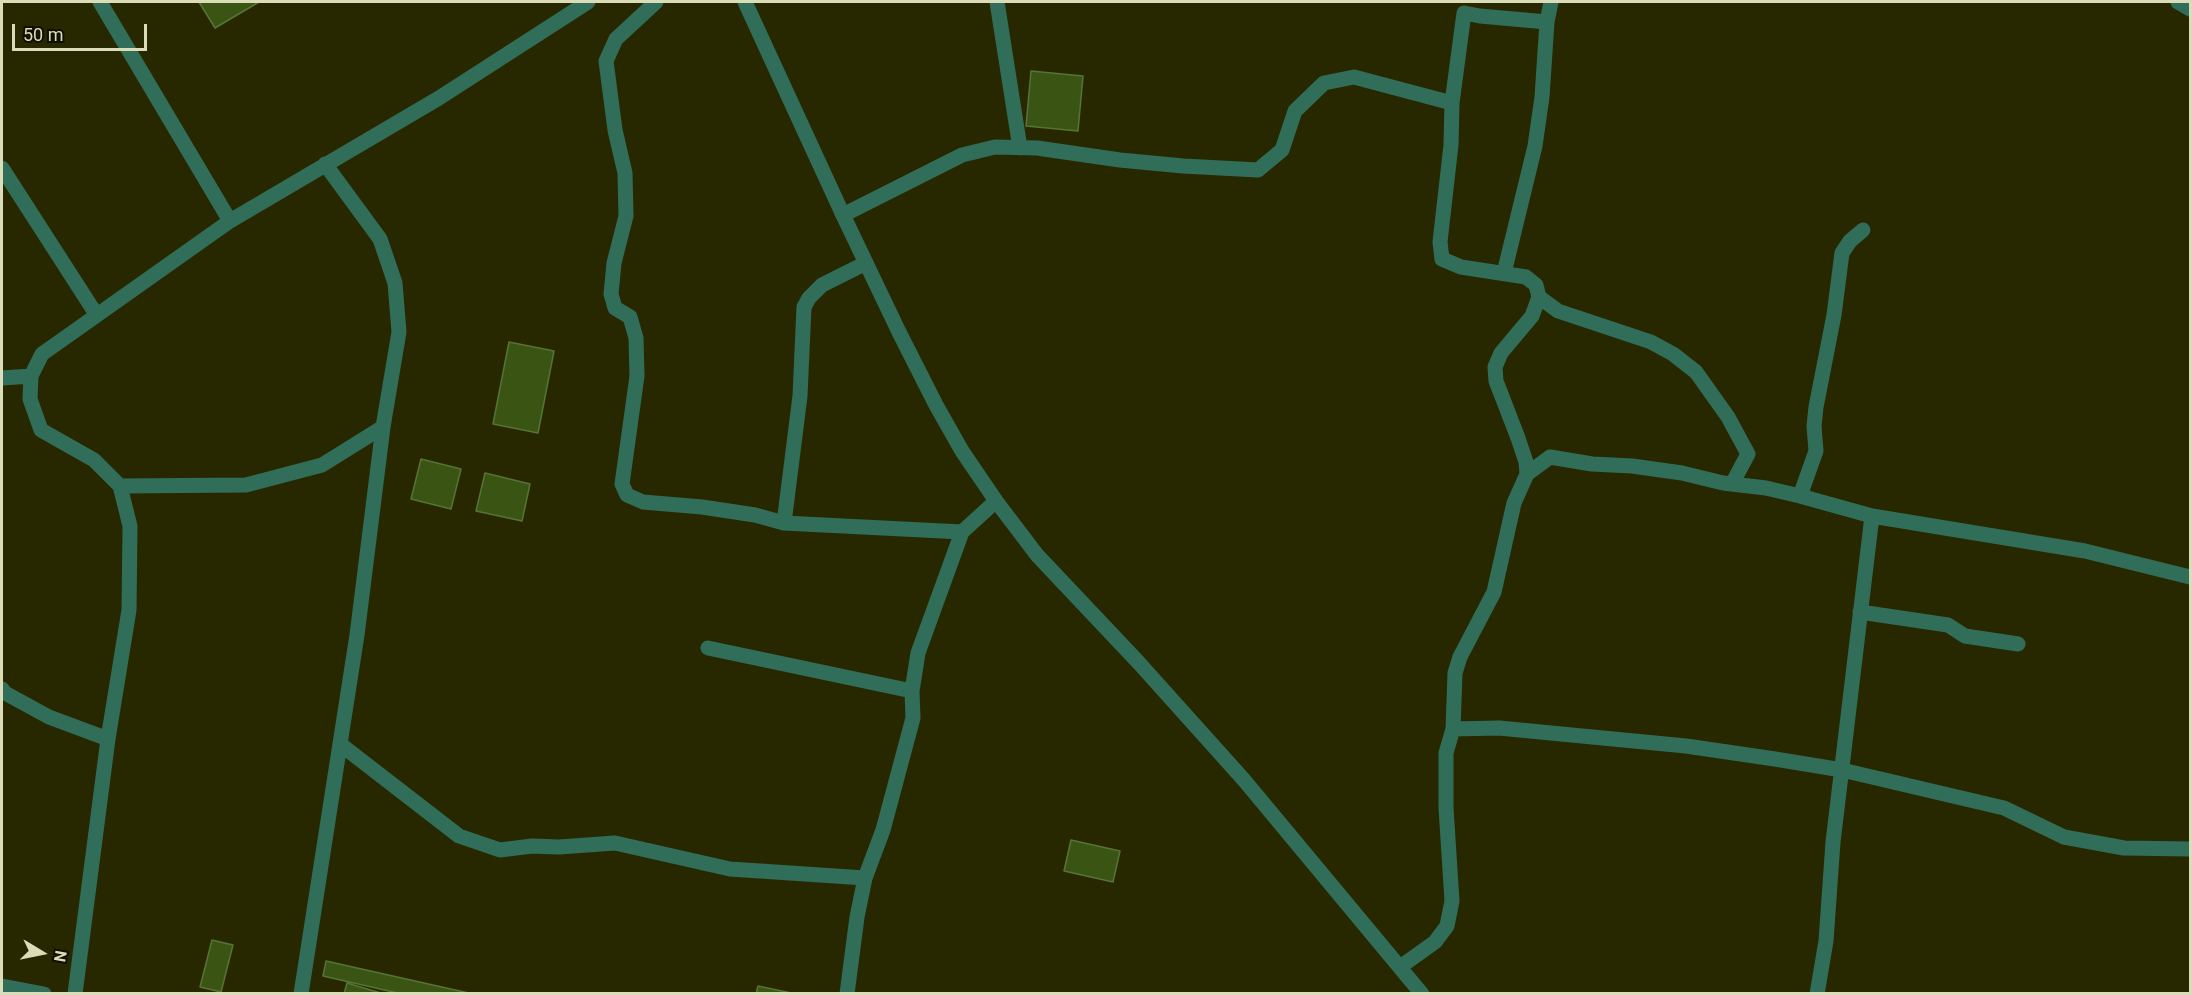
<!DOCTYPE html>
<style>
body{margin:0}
#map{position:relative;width:2192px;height:995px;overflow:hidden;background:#282800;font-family:Roboto,sans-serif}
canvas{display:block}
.frame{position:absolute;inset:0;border:3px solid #dbdcb8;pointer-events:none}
.north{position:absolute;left:12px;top:923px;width:60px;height:60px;-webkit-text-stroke:4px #101000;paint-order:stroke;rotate:100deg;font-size:16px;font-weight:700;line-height:24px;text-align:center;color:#dbdcb8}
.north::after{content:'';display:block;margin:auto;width:21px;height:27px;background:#dbdcb8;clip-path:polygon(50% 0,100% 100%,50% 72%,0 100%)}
.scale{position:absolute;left:12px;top:24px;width:135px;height:27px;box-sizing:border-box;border:3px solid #dbdcb8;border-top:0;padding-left:8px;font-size:18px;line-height:21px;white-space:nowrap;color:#dbdcb8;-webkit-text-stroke:4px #101000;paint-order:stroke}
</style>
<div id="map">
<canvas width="2192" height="995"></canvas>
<div class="frame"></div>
<div class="north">N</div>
<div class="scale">50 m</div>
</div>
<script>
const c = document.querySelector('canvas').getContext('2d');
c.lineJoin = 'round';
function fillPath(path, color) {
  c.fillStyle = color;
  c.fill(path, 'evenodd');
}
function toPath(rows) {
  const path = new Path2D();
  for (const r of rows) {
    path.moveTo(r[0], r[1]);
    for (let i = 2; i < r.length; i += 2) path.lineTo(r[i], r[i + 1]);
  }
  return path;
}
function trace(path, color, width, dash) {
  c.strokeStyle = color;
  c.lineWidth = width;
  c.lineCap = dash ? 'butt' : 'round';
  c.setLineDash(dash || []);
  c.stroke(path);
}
const building = toPath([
 [199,2,259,2,215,28,199,2],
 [1031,71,1083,76,1078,131,1026,126,1031,71],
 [509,342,554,351,538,433,493,424,509,342],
 [421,459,461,469,451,509,411,499,421,459],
 [485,473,530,484,522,521,476,511,485,473],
 [1071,840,1120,851,1113,882,1064,871,1071,840],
 [212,940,233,945,221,992,200,987,212,940],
 [326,961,473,994,402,994,323,976,326,961],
 [347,983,384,994,344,994,347,983],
 [758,986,796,994,756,994,758,986]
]);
fillPath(building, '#3a5513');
trace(building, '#577434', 1.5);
trace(toPath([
 [100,2,230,221],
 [656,2,616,39,606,61,615,130,625,173,626,216,614,263,611,294,615,308,630,317,636,338,637,376,622,484,627,495,643,502,702,507,755,515,784,523],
 [997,2,1020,148],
 [2178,2,2190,9],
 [2,168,96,314],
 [843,215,962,155,995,147,1037,148,1120,160,1183,166,1258,170,1282,150,1295,111,1324,83,1354,77,1452,103],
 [866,263,822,285,809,298,804,307,800,396,784,523,962,532],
 [1504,273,1535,146,1542,97,1547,22,1551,2],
 [1539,297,1558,311,1651,342,1673,354,1696,372,1728,417,1748,454,1732,484],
 [2,378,31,376],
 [1527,474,1526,462,1518,438,1496,381,1495,367,1501,353,1532,316,1539,297,1536,285,1526,277,1461,267,1442,259,1440,242,1451,145,1452,103,1464,13,1480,16,1547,22],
 [120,486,246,485,322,465,383,427],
 [1800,496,1816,451,1814,426,1816,407,1834,315,1842,253,1850,241,1863,230],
 [1872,516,2085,551,2190,577],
 [1860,612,1948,625,1965,636,2018,644],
 [708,648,912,691],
 [2,689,5,693,49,717,108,739],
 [1453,729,1455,673,1460,657,1494,592,1514,503,1527,474,1550,457,1592,464,1632,466,1682,473,1723,483,1766,488,1800,496,1872,516,1833,842,1826,941,1817,994],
 [340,744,459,836,500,850,532,846,559,847,615,843,730,869,865,878],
 [1400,967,1435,942,1447,926,1452,901,1446,808,1446,753,1453,729,1499,728,1686,746,1775,759,1842,770,2004,808,2064,837,2124,848,2190,849],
 [2,986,44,994],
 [75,994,108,739,129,610,130,526,120,486,94,460,41,430,30,399,31,376,42,354,230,221,439,98,588,2],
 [301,994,357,635,383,427,399,332,395,283,380,239,325,164],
 [847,994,857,917,865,878,883,830,913,718,912,691,918,653,962,532,996,501]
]), '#316e5a', 15);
trace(toPath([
 [745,2,843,215,899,332,936,405,962,451,996,501,1037,555,1139,663,1244,780,1422,994]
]), '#316e5a', 15);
</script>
